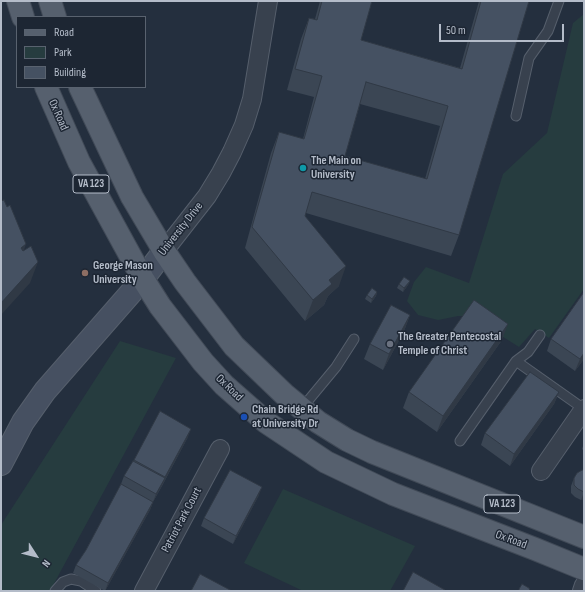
<!DOCTYPE html>
<style>
body{margin:0}
#map{position:relative;width:585px;height:592px;overflow:hidden;background:#242f3e;font-family:"Sofia Sans Condensed",sans-serif}
canvas{display:block}
.frame{position:absolute;inset:0;border:2px solid #b4bcc9;pointer-events:none}
.legend{position:absolute;left:16px;top:16px;width:130px;height:72px;box-sizing:border-box;background:#1d2633;border:1px solid #59626f;margin:0;padding:5px 7px;list-style:none;font-size:12px;color:#b4bcc9}
.legend li{display:flex;align-items:center;gap:8px;height:20px}
.legend b{width:20px;border:1px solid #59626f}
.north{position:absolute;left:16px;top:536px;width:40px;height:40px;-webkit-text-stroke:3px #1d2633;paint-order:stroke;rotate:126deg;font-size:11px;font-weight:700;line-height:16px;text-align:center;color:#b4bcc9}
.north::after{content:'';display:block;margin:auto;width:14px;height:18px;background:#b4bcc9;clip-path:polygon(50% 0,100% 100%,50% 72%,0 100%)}
.scale{position:absolute;left:439px;top:24px;width:125px;height:18px;box-sizing:border-box;border:2px solid #b4bcc9;border-top:0;padding-left:5px;font-size:12px;line-height:14px;white-space:nowrap;color:#b4bcc9;-webkit-text-stroke:3px #1d2633;paint-order:stroke}
</style>
<div id="map">
<canvas width="585" height="592"></canvas>
<div class="frame"></div>
<ul class="legend">
<li><b style="height:5px;background:#56606e"></b>Road</li>
<li><b style="height:11px;background:#263c3f"></b>Park</li>
<li><b style="height:11px;background:#455162"></b>Building</li>
</ul>
<div class="north">N</div>
<div class="scale">50 m</div>
</div>
<script>
const c = document.querySelector('canvas').getContext('2d');
c.lineJoin = 'round';
function fillPath(path, color) {
  c.fillStyle = color;
  c.fill(path, 'evenodd');
}
function toPath(rows) {
  const path = new Path2D();
  for (const r of rows) {
    path.moveTo(r[0], r[1]);
    for (let i = 2; i < r.length; i += 2) path.lineTo(r[i], r[i + 1]);
  }
  return path;
}
function trace(path, color, width, dash) {
  c.strokeStyle = color;
  c.lineWidth = width;
  c.lineCap = dash ? 'butt' : 'round';
  c.setLineDash(dash || []);
  c.stroke(path);
}
function label(font, color, halo, rows, align = 'center') {
  c.font = font + ' "Sofia Sans Condensed",sans-serif';
  c.lineWidth = 3;
  c.setLineDash([]);
  c.textBaseline = 'middle';
  c.strokeStyle = halo;
  c.fillStyle = color;
  for (const [text, x, y, turn = 0] of rows) {
    c.save();
    c.translate(x, y);
    c.rotate((+turn || 0) * Math.PI / 180);
    c.textAlign = isNaN(turn) ? turn : align;
    if (halo) c.strokeText(text, 0, 0);
    c.fillText(text, 0, 0);
    c.restore();
  }
}
fillPath(toPath([
 [584,14,584,289,549,338,535,329,519,347,476,320,476,316,458,316,438,320,418,315,407,301,414,282,426,267,469,283,503,174,547,133,573,23],
 [120,341,176,358,50,591,1,591,1,525],
 [283,489,415,546,390,591,303,591,244,563]
]), '#263c3f');
const lane = toPath([
 [516,116,529,58,548,31,559,1],
 [516,361,528,352,540,335],
 [302,408,336,367,354,339],
 [460,441,516,361,584,409],
 [55,591,63,582,71,579,81,581,96,591]
]);
const street = toPath([
 [164,251,207,196,221,173,232,152,244,125,252,99,268,1],
 [541,471,584,409],
 [144,591,220,449],
 [582,591,584,585]
]);
const secondary = toPath([
 [1,464,23,422,45,391,143,279,164,251]
]);
const primary = toPath([
 [18,1,23,17],
 [50,1,55,17],
 [46,87,79,162,143,279,160,306,203,362,224,385,266,422,326,462,393,494,535,549,584,569],
 [80,87,132,197,164,251,185,282,234,346,284,394,318,422,347,440,372,452,584,537]
]);
trace(lane, '#565f6c', 11);
trace(street, '#565f6c', 20);
trace(secondary, '#565f6c', 24);
trace(primary, '#414a57', 24);
trace(lane, '#38414e', 9);
trace(street, '#38414e', 18);
trace(secondary, '#465061', 22);
trace(primary, '#56606e', 22);
fillPath(toPath([
 [320,1,372,1,361,40,460,68,479,1,529,1,459,235,451,256,306,213,305,216,339,286,328,296,324,305,305,321,245,248,271,153,279,132,303,139,314,97,287,90,301,39,309,18,315,19],
 [360,104,440,126,425,179,345,156],
 [410,281,408,285,403,292,397,288,399,284],
 [377,292,376,296,371,303,365,299,367,295],
 [584,292,584,359,575,371,547,351,551,339],
 [410,315,404,331,383,370,364,359,370,344],
 [502,340,437,432,403,408,409,392],
 [559,392,554,404,510,466,481,445,485,433],
 [188,437,162,486,153,502,150,510,105,591,73,573,76,565,86,550,121,484,124,476,134,460],
 [584,443,584,451,582,449],
 [584,470,584,499,581,500,575,497,571,493,571,486,574,478],
 [259,495,233,544,201,526,204,518]
]), '#3b4654');
fillPath(toPath([
 [26,244,19,265,21,248],
 [38,262,30,283,1,315,1,303],
 [346,266,339,286,328,296,324,305,305,321,313,300,329,280],
 [410,281,408,285,403,292,404,288],
 [377,292,376,296,371,303,372,299],
 [410,315,404,331,383,370,389,354],
 [508,324,502,340,437,432,443,416],
 [584,353,584,359,575,371,580,359],
 [559,392,554,404,510,466,514,454],
 [191,429,188,437,153,502,156,494],
 [262,487,259,495,233,544,236,536],
 [584,492,584,499,581,500],
 [153,502,150,510,105,591,108,583]
]), '#303945');
const building = toPath([
 [322,1,372,1,361,40,462,69,481,1,529,1,459,235,312,192,305,216,346,266,329,280,332,284,313,300,252,227,279,132,304,139,322,76,295,69,309,18,317,20,322,1],
 [366,82,448,106,427,179,345,156,366,82],
 [4,200,7,207,10,205,26,244,21,248,23,251,31,246,38,262,1,303,1,201,4,200],
 [404,277,410,281,404,288,399,284,404,277],
 [372,288,377,292,372,299,367,295,372,288],
 [584,292,584,353,580,359,551,339,584,292],
 [474,300,508,324,443,416,409,392,474,300],
 [391,305,410,315,389,354,370,344,391,305],
 [530,372,559,392,514,454,485,433,530,372],
 [160,411,191,429,165,477,134,460,160,411],
 [133,461,165,478,156,494,124,476,133,461],
 [230,470,262,487,236,536,204,518,230,470],
 [582,470,584,470,584,492,578,489,574,485,574,478,577,473,582,470],
 [121,484,153,502,108,583,76,565,86,550,121,484],
 [413,572,445,590,444,591,403,591,413,572],
 [200,574,232,591,191,591,200,574],
 [522,584,529,588,530,591,519,591,519,589,522,584]
]);
fillPath(building, '#455162');
trace(building, '#303945', 1);
for (const [x, y, r, color] of [
 [303,168,4,"#0f9aa8"],
 [85,273,4,"#8d6e63"],
 [390,344,4,"#6b7280"],
 [244,417,4,"#1a4fb4"]
]) {
  const dot = new Path2D();
  dot.arc(x, y, r, 0, 2 * Math.PI);
  c.fillStyle = color;
  c.fill(dot);
  trace(dot, '#1d2633', 1.5);
}
for (const [x, y, w] of [
 [91,184,36],
 [502,504,36]
]) {
  const box = new Path2D();
  box.roundRect(x - w / 2, y - 9, w, 18, 3);
  c.fillStyle = '#1d2633';
  c.fill(box);
  trace(box, '#b4bcc9', 1);
}
label('bold 11px', '#b4bcc9', null, [
 ["VA 123",91,184],
 ["VA 123",502,504]
]);
label('12px', '#b4bcc9', '#1d2633', [
 ["Ox Road",58,115,66],
 ["University Drive",181,229,-52],
 ["Ox Road",229,388,44],
 ["Patriot Park Court",182,520,-62],
 ["Ox Road",511,540,20]
]);
label('bold 12px', '#b4bcc9', '#1d2633', [
 ["The Main on",311,161],
 ["University",311,175],
 ["George Mason",93,266],
 ["University",93,280],
 ["The Greater Pentecostal",398,337],
 ["Temple of Christ",398,351],
 ["Chain Bridge Rd",252,410],
 ["at University Dr",252,424]
], 'left');
</script>
